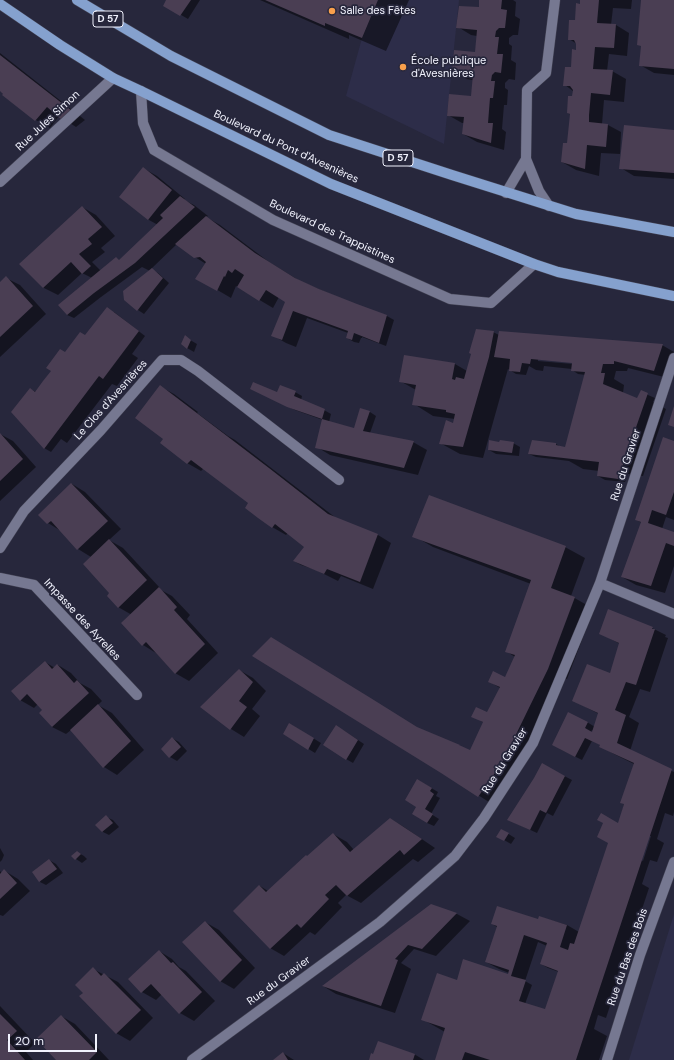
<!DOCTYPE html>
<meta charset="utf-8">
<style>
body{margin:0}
#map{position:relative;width:674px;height:1060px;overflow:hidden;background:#27273c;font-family:"DM Sans",sans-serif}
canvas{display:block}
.scale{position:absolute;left:8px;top:1034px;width:89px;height:18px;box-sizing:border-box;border:2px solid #f1f2fd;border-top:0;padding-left:5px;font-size:12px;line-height:14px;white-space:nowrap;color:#f1f2fd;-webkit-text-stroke:3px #27273c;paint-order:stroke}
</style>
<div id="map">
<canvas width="674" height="1060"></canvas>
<div class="scale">20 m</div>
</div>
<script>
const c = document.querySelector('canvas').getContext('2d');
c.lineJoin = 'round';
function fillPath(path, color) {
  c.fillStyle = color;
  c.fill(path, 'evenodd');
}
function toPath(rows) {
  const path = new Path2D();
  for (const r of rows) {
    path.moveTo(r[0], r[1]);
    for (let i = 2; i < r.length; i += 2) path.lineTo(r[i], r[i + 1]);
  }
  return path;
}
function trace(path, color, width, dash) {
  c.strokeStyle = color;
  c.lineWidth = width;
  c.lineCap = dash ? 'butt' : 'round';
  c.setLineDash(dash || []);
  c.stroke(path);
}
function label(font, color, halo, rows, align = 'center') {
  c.font = font + ' "DM Sans",sans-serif';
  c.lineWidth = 3.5;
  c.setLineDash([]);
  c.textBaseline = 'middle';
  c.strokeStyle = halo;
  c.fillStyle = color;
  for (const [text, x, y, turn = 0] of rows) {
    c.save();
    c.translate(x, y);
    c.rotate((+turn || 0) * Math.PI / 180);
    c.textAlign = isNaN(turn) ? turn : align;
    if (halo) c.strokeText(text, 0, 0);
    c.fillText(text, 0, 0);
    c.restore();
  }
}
fillPath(toPath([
 [378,0,459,0,444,144,346,96,362,38],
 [674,914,674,1060,629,1060]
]), '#2d2d49');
fillPath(toPath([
 [167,0,200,0,188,19,164,5],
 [260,0,409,0,386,51,349,35,349,39],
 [480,0,513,0,516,2,515,16,520,19,518,35,513,35,509,38,509,44,512,46,511,60,516,63,515,80,509,79,505,83,505,88,508,90,507,105,504,105,502,129,506,132,504,150,477,142,463,134,464,123,462,123,448,115,472,97,473,80,466,79,453,72,476,53,477,36,471,35,458,27,480,8],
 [581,0,632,0,631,9,613,8,611,25,616,25,629,33,627,56,609,54,607,71,612,71,626,79,624,102,604,100,602,124,608,125,621,132,620,154,601,153,599,176,576,170,562,162,568,144,571,115,568,113,573,97,573,91,565,85,572,68,577,51,577,44,569,39,575,21],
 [642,0,674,0,674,75,654,73,640,65,642,47],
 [0,53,85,120,76,127,59,116,50,128,36,120,4,95,0,90],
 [674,131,674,179,634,176,621,168],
 [143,168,157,176,185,199,184,200,194,205,208,216,206,217,220,225,269,262,300,281,356,305,387,316,394,320,386,346,362,337,362,338,361,338,359,343,354,342,347,338,348,333,307,318,296,347,286,343,272,335,286,302,279,297,273,308,236,286,231,298,197,278,206,264,195,257,177,244,151,269,158,273,169,283,144,314,138,310,150,271,142,267,101,297,74,318,67,315,92,278,82,273,58,295,44,288,21,264,82,207,96,215,115,236,101,248,105,252,92,262,101,271,119,261,158,225,149,220,120,197],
 [6,278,20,285,46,314,0,357,0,283],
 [114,312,145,336,132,354,138,358,117,386,112,384,67,443,61,439,51,452,44,448,30,389,36,392,66,353],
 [493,332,499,335,662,345,674,352,674,358,668,378,628,368,627,371,616,371,614,379,624,385,623,393,638,400,641,392,655,398,653,402,666,409,643,476,628,474,625,482,605,480,598,476,599,471,583,469,569,461,536,457,529,454,556,444,561,447,566,448,586,375,578,374,572,370,572,369,544,366,543,371,536,370,529,366,526,375,516,374,508,369,483,458,460,454,440,443,454,424,455,419,433,416,414,404,416,390,400,381,455,364,467,371],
 [538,359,573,362,573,364,538,361],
 [185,337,197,344,194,352,187,348],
 [161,387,174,394,198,412,197,413,228,436,235,440,336,518,378,535,391,543,373,589,341,576,338,581,316,570,301,565,294,561,305,547,288,533,286,535,272,527,249,503,204,468,201,471,187,463,164,439],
 [258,392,277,393,295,392,302,396,301,400,324,410,331,414,329,422,358,431,361,409,370,412,376,416,370,433,413,442,427,450,418,475,330,455,317,447,323,420,295,410],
 [0,434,13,441,36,467,0,501],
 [674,442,674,520,666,517,662,529,674,533,674,566,665,593,636,585,622,577,642,523,636,520],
 [513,443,520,447,519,456,496,454,489,450],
 [72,484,85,492,121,529,109,540,123,548,160,588,159,589,172,596,190,615,187,619,218,653,189,681,175,673,156,653,143,645,123,623,132,615,118,607,91,557,78,549,61,531,48,523],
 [414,536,565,547,585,558,571,596,594,609,567,679,561,677,515,771,492,804,442,772,420,730,470,751,484,723,473,716,488,713,500,688,490,682,505,678,515,657,506,651,531,584,433,547],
 [652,628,666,635,665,637,668,638,650,692,640,689,629,717,639,723,630,751,674,772,674,812,673,816,665,813,657,839,664,843,657,862,650,860,642,884,649,888,606,1018,598,1015,594,1029,607,1036,599,1060,436,1060,445,1032,422,1019,463,983,508,976,509,973,499,969,486,962,497,927,492,924,539,921,540,917,567,925,579,932,619,824,634,764,614,754,600,746,601,745,592,741,582,760,560,749,587,722,595,727,599,714,574,701,610,674,620,644,600,633],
 [592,730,599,734,591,732],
 [649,836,651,836,643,861,641,860],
 [538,942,547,946,541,964,548,968,559,972,551,1013,525,1004,532,985,525,981],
 [45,662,55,668,58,665,71,673,80,683,91,689,102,701,98,705,112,713,144,750,117,775,104,767,71,730,66,734,52,727,43,710,38,704,34,708,20,700],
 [239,670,253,678,266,691,252,709,260,716,244,737,231,729],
 [290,724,321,743,315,753,284,734],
 [343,730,364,744,353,763,346,759],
 [172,738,179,742,187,751,177,761,170,757,162,749],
 [543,765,572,780,553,816,547,813,537,833,515,823],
 [418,780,438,792,436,796,440,798,431,814,439,819,434,826,427,823,417,807],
 [106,817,113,820,119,827,109,835,103,832,97,825],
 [391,819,404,827,435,848,418,862,413,859,361,903,346,895,338,903,342,907,315,935,310,932,284,956,270,948,260,886,268,891,333,834,347,842,354,850],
 [502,830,515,838,511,844,504,840],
 [0,848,4,855,2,860,0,862],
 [77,852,84,856,87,859,82,863,76,859],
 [49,860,56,864,63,873,46,885,40,882],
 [0,871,2,873,5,871,18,879,30,891,3,916,0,915],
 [431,906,457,914,470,921,436,956,414,949,401,963,411,969,395,1013,336,994,323,986],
 [205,922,219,930,255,968,234,989,220,981],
 [159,951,172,959,179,967,186,971,215,1001,194,1021,180,1013,162,994,156,1000,142,992],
 [93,969,118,982,153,1018,130,1041,116,1033,84,993],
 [0,1006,35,1043,26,1052,33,1060,0,1060],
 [61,1016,75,1024,109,1060,58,1060],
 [283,1053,294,1060,275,1060],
 [414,1054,424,1060,370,1060]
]), '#0007');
fillPath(toPath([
 [166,0,191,0,180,16,163,6],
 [265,0,378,0,362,38,325,23,325,26],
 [479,0,502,0,501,9,507,10,505,28,499,28,496,31,495,37,499,37,497,54,503,54,501,73,495,72,492,75,491,81,495,81,493,98,490,98,488,123,493,123,491,143,462,134,464,117,447,116,449,94,471,96,473,74,452,72,454,50,475,52,477,30,456,28,459,6,479,7],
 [580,0,599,0,597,23,616,24,614,48,595,47,593,69,613,70,610,95,591,93,589,115,589,122,608,124,606,147,587,145,585,169,561,162,563,143,567,143,570,114,567,113,568,96,572,96,573,90,570,86,563,86,565,67,571,67,572,49,576,50,576,44,574,40,568,40,569,20,575,20,576,3,580,4],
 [641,0,674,0,674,69,639,66,641,46,637,45],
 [0,55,72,111,62,120,47,107,35,121,2,95,3,94,0,91],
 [624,125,674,130,674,173,619,169],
 [143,167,172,190,148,220,119,197],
 [180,196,195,207,135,263,94,293,67,315,58,305,116,257,119,260,163,218,160,215],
 [82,206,102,227,88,239,92,244,79,254,91,266,82,274,71,262,43,288,19,264],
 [206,216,255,253,295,278,319,289,357,304,387,315,379,343,354,333,352,340,346,338,348,331,293,311,282,340,271,336,285,302,266,290,259,301,237,287,244,275,235,269,232,273,228,270,225,277,224,276,217,291,195,279,206,262,200,257,194,258,175,244],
 [152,268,163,278,137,311,124,300,123,291],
 [6,276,33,306,0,337,0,282],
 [107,307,139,331,103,379,99,376,44,449,11,412,30,388,35,392,43,381,51,371,46,368,60,349,65,352,80,332,85,335],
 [476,329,494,331,489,357,463,447,439,444,446,420,453,423,455,414,446,412,446,410,412,405,416,385,399,382,404,355,455,363,452,379,455,380,456,377,464,379,471,354,469,353],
 [499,331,663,344,654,371,614,361,614,364,603,364,601,373,605,373,603,384,637,398,641,390,648,393,618,479,597,476,599,462,528,454,532,440,556,443,556,445,565,447,585,372,571,371,572,363,531,359,530,364,522,363,520,372,509,371,510,359,494,357],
 [185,335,191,340,187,349,181,344],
 [253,382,277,392,280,385,296,391,294,396,325,409,322,419,287,407,250,389],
 [160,385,269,468,328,514,378,534,360,582,327,569,324,574,293,561,304,547,275,524,272,528,258,518,245,508,248,503,191,460,187,464,160,443,163,439,135,418],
 [674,406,674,427,668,425],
 [360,408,370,411,363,431,414,441,404,468,315,448,322,419,354,428],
 [0,433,23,459,0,481],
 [663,437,674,441,674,492,666,515,652,510,648,523,674,532,674,546,666,543,651,586,621,577,641,522,635,520],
 [489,440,499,442,500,440,514,442,512,453,488,450],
 [71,483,108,521,77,550,51,521,47,524,38,515],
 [429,495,566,546,551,588,575,597,548,669,502,763,478,797,441,773,252,656,271,637,369,697,417,727,460,745,459,745,470,750,483,722,471,717,476,707,487,712,500,687,488,682,493,671,505,677,515,655,505,652,531,580,412,537],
 [109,539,147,580,118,608,107,596,109,593,83,564],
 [159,587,177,607,174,610,205,644,175,674,146,642,142,646,121,623],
 [608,609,653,627,652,629,655,629,636,685,626,682,615,710,626,715,617,743,672,769,576,1060,490,1060,465,1052,462,1060,435,1060,445,1028,421,1020,437,973,457,980,463,959,508,974,509,970,485,962,497,926,491,924,497,906,538,919,539,916,567,925,560,947,568,950,570,943,574,944,608,843,597,837,603,823,597,820,601,813,618,823,624,804,620,803,634,763,599,747,600,745,585,738,575,757,552,745,568,712,588,722,585,728,592,732,598,713,572,701,587,664,610,673,619,643,599,634],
 [524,935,547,943,540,964,558,971,545,1009,519,1001,526,980,511,976],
 [45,661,52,669,57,664,74,683,77,680,89,693,52,727,39,713,42,710,27,694,20,701,11,691],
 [239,669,253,682,239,701,247,707,230,730,200,707],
 [98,704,131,741,103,768,70,730],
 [289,723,314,738,308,750,283,734],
 [336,725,358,740,346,760,323,745],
 [172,737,181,747,169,758,161,749],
 [542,763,565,776,546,813,540,810,530,830,507,820,534,778],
 [417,779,432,788,430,791,434,794,425,809,433,814,427,823,412,814,416,807,405,800],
 [106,815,113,823,102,832,95,825],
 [390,818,422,839,404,855,400,850,347,896,336,885,325,895,329,899,301,928,297,924,270,949,233,911,259,885,266,892,306,855,307,856,333,833,350,852],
 [501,829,509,833,504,841,496,837],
 [77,851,81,854,75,860,71,856],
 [49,859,57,869,39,882,32,872],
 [4,869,17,883,0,899,0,874],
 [431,904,457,913,422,949,408,945,395,959,398,960,381,1006,322,986],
 [205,921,242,960,220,982,182,942],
 [159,950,171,963,173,962,202,992,179,1014,151,984,141,993,128,979],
 [93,967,101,976,104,973,141,1010,116,1034,79,996,83,993,75,985],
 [0,1014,17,1031,7,1040,25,1060,0,1060],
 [61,1015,97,1052,89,1060,56,1060,36,1039],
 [378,1041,415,1054,413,1060,369,1060,371,1053,373,1054],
 [283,1052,288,1060,273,1060]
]), '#4a3e53');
const minor = toPath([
 [141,91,143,123,154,150,273,220,450,299,491,303,534,264],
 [526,159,539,191,549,206],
 [0,182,113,78],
 [506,193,526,159,527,90,546,73,555,0],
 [0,548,24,511,101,430,162,360,181,360,198,371,339,480],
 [0,578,34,585,137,695],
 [600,583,674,614],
 [192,1060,380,922,455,856,484,818,533,743,600,583,674,358],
 [607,1060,640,955,674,862]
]);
const major = toPath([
 [77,0,171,56,329,135,452,175,576,214,674,232],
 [0,4,60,45,113,78,141,91,331,184,534,264,558,272,674,296]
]);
trace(minor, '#424253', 11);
trace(major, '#424253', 11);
trace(minor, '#767891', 10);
trace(major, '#85a1ce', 10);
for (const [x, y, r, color] of [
 [332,11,4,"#f9a04c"],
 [403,67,4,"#f9a04c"]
]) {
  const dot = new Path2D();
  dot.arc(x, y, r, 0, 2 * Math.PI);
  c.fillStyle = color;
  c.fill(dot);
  trace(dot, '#27273c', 1.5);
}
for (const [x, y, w] of [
 [108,19,30],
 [398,158,30]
]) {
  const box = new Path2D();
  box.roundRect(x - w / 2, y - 8, w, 16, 3);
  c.fillStyle = '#27273c';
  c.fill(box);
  trace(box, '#f1f2fd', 1);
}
label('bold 10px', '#f1f2fd', null, [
 ["D 57",108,19],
 ["D 57",398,158]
]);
label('11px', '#f1f2fd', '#27273c', [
 ["Salle des Fêtes",340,11],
 ["École publique",411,61],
 ["d'Avesnières",411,74]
], 'left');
label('11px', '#f1f2fd', '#27273c', [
 ["Rue Jules Simon",48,121,-43],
 ["Boulevard du Pont d'Avesnières",286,147,25],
 ["Boulevard des Trappistines",332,232,25],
 ["Le Clos d'Avesnières",111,400,-48],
 ["Rue du Gravier",626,465,-72],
 ["Impasse des Ayrelles",82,620,47],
 ["Rue du Gravier",505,761,-58],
 ["Rue du Bas des Bois",628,957,-71],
 ["Rue du Gravier",279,981,-36]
]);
</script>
